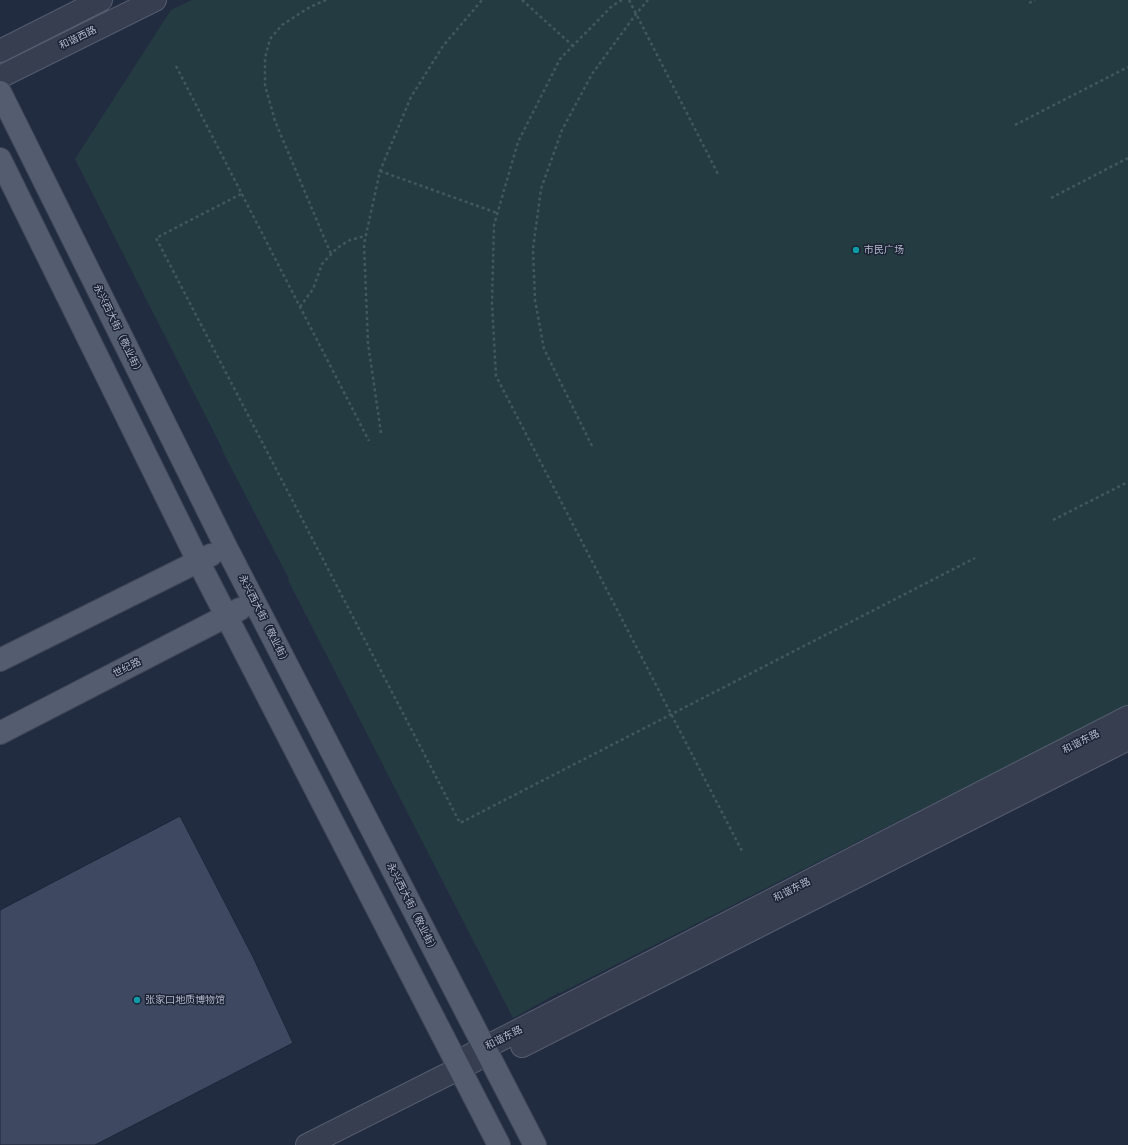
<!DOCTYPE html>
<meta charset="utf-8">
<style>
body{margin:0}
canvas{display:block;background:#222c41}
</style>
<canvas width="1128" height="1145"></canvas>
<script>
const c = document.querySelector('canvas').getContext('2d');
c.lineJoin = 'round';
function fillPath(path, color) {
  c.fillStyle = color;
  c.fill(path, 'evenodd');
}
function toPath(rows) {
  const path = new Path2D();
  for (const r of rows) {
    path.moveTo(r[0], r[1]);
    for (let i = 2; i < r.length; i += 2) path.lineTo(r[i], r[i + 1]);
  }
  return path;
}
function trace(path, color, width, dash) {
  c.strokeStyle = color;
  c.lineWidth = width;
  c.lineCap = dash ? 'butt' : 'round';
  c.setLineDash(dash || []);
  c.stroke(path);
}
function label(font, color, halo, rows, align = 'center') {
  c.font = font + ' "PT Sans","Noto Sans SC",sans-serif';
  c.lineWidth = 3;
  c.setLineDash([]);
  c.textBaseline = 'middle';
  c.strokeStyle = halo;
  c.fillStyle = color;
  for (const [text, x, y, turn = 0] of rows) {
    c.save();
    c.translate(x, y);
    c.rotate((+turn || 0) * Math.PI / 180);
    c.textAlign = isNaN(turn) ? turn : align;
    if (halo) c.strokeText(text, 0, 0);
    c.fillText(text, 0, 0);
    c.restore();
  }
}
fillPath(toPath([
 [192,0,1128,0,1128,705,770,886,560,993,558,993,513,1018,288,580,289,579,222,450,223,450,75,159,171,10]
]), '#243b41');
const building = toPath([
 [180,816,253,957,293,1043,95,1145,0,1145,0,910,180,816]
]);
fillPath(building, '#3e4861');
trace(building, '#1d2537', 1);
const minor = toPath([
 [0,51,101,0],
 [0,77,155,0],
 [522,1046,1128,739],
 [457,1062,1128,717],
 [307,1145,474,1061]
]);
const major = toPath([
 [0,92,226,547,535,1145],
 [0,159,198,561,499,1145],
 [0,660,211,555],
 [0,733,240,609]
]);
trace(minor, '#545c6e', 24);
trace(major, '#404759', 24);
trace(toPath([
 [326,0,310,7,282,25,270,39,265,58,265,85,275,121,331,254],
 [522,0,573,46],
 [622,0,612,6,560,59,518,142,494,225,492,303,496,376,742,851],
 [629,0,719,176],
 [1029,3,1035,0],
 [176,66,369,441],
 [1015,125,1128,67],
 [380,171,497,213],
 [241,194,156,238,460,823,975,558],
 [1051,198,1128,158],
 [300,307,313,289,322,264,337,248,350,240,365,236],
 [381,433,368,343,364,244,380,171,411,97,443,46,482,0],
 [592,446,544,349,535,300,533,249,541,189,562,130,592,74,636,14,648,0],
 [1053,520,1128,482]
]), '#42585e', 2.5, [3, 3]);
trace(minor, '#363e50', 22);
trace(major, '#545d70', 22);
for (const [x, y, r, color] of [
 [856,250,4,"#0f9aa8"],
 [137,1000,4,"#0f9aa8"]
]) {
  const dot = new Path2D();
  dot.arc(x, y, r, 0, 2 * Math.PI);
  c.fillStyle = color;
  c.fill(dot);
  trace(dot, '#1b2335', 1.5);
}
label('10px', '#b3b9cb', '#1b2335', [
 ["和谐西路",78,38,-26],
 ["永兴西大街（敬业街）",118,330,64],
 ["永兴西大街（敬业街）",264,620,63],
 ["世纪路",127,668,-27],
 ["和谐东路",1081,742,-27],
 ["和谐东路",792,890,-27],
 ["永兴西大街（敬业街）",412,908,63],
 ["和谐东路",504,1038,-27]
]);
label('10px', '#b3b9cb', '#1b2335', [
 ["市民广场",864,250],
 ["张家口地质博物馆",145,1000]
], 'left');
</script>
